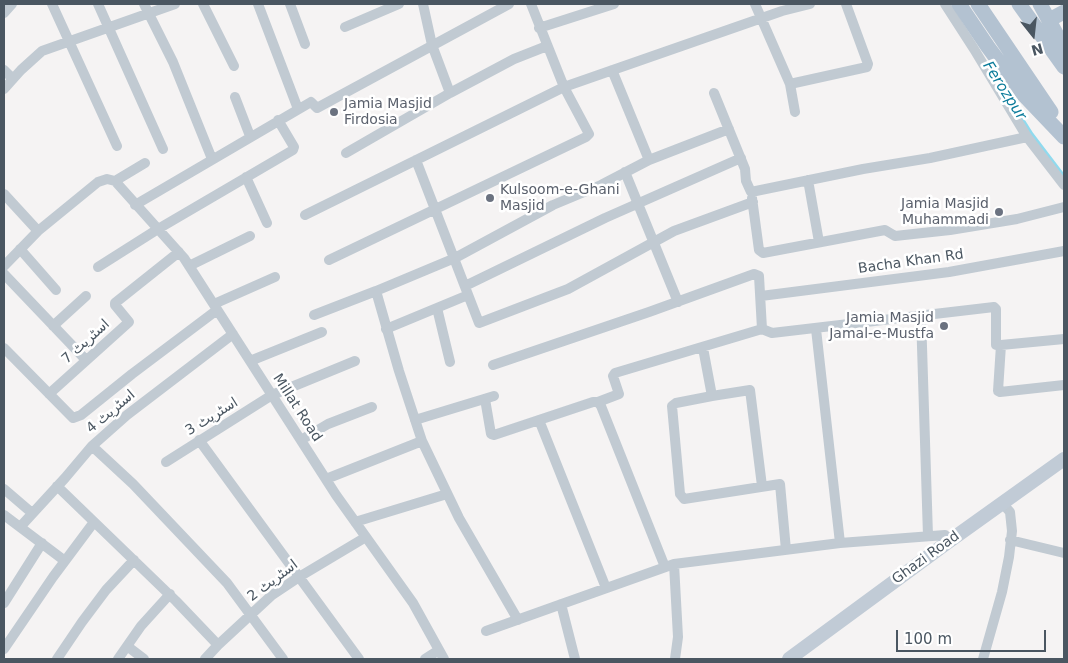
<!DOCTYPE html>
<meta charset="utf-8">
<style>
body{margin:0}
#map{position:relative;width:1068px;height:663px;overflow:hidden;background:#f5f3f3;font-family:"DejaVu Sans",sans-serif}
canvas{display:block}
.frame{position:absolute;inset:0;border:5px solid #4a5661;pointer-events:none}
.north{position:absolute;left:1008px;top:10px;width:50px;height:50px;-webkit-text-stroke:4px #fff;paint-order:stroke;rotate:164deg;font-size:14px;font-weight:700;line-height:20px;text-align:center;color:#4a5661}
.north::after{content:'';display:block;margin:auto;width:18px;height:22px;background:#4a5661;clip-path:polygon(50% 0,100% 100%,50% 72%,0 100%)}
.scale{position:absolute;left:896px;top:630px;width:150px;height:22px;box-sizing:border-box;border:2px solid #4a5661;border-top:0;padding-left:6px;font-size:15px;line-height:18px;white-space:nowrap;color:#4a5661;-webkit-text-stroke:4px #fff;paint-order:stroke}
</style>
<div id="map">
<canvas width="1068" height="663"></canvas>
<div class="frame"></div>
<div class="north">N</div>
<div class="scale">100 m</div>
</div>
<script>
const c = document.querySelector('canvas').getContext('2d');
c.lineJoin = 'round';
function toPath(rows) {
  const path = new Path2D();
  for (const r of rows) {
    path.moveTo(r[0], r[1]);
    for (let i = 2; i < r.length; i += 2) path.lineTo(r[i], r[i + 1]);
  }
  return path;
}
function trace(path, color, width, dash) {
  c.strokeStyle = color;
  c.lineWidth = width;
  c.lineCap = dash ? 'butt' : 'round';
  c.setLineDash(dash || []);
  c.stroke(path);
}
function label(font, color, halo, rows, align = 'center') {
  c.font = font + ' "DejaVu Sans",Cairo,sans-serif';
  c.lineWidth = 5;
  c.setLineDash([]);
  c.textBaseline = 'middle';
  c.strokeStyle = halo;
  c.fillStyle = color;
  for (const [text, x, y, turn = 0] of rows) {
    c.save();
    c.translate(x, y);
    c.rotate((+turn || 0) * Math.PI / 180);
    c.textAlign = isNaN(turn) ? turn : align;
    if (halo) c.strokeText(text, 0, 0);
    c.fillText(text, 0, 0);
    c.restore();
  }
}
trace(toPath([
 [1015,107,1032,134,1064,176]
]), '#90daee', 3);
trace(toPath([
 [52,4,117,146],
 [98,4,163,149],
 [144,4,173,62,212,159],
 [203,4,234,66],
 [258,4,298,109],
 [290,4,305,44],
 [423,4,432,45,450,93],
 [755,4,790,84,795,112],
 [945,4,974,49,1027,137,1064,185],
 [4,13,12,4],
 [345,27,399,4],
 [539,28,614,4],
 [4,70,13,79],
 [612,70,649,160],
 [790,84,867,67,868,64,846,4],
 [4,89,21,70,42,51,175,4],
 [714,93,745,169,746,181,751,192,863,169,930,158,1027,137],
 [235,97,250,136],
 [346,153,450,93,514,59,547,46],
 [416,160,479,323,568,289,674,231,753,202],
 [625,172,678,302],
 [246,177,267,223],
 [808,180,819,242],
 [115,181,184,258,336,495,413,603,444,659],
 [4,194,38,231],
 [752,198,759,250,763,253,885,230,895,236,950,230,1017,219,1064,207],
 [135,205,311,102,317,108,509,4],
 [305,215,564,87,782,11,810,4],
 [20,249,56,290],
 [329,260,586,137,589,134,564,87,531,4],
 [4,266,38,231,98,182,107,179,115,181,145,163],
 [189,266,250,236],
 [98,267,158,229,293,150,294,147,278,120],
 [4,274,86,360],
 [465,286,605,218,741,158],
 [761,296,949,272,1064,251],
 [214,304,275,277],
 [437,308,450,362],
 [314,315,376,291],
 [921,315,928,536],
 [53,326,86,296],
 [386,329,468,295],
 [762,329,772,333,994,307,996,309,996,345,1001,345],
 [816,329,840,543],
 [1064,339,1001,345,998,391,1000,392,1064,385],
 [4,348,73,418,81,415,132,374,217,310],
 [703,348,712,396,676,403,672,406,680,494,684,499,780,484,786,550],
 [250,361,322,332],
 [49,394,129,322,115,305,115,303,179,252],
 [712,396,750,390,762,486],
 [485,399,491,434,494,435,593,402,598,402,619,394,613,376,615,373,762,329,759,276,754,274,649,312,493,365],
 [598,402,601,406,665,567],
 [415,420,494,396],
 [539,420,606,588],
 [199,440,359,659],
 [301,440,328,424,372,407],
 [422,441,399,371,376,291,455,258,553,205,601,185,649,160,729,129],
 [92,446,133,484,227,583,283,659],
 [166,462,272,395,355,361],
 [326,479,422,441,459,518,518,620],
 [57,486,176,601,218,645],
 [4,489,32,513],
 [4,515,65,561],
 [355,522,447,494],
 [21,526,65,478,92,446,127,415,233,334],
 [1010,540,1064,553],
 [674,564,678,637,675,659],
 [4,603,42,543],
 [561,604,575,659],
 [486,631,674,564,840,543,945,535,948,542],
 [127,646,144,659],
 [4,649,53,577,94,522],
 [57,659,82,622,106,590,134,560],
 [118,659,141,626,170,594],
 [205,659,218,645,272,595,299,577,366,537],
 [425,659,439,650],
 [983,659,1002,592,1009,557,1012,531,1010,512,1003,504]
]), '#c1cad2', 10);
trace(toPath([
 [789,659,948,542,1064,459]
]), '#c1cbd6', 14);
trace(toPath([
 [959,4,988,47,1023,94,1064,137],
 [978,4,1051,112],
 [1019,4,1064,67],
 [1040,4,1064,48],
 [1049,20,1064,12]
]), '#b3c2d1', 15);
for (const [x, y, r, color] of [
 [334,112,5,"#6b7280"],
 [490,198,5,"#6b7280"],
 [999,212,5,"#6b7280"],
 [944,326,5,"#6b7280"]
]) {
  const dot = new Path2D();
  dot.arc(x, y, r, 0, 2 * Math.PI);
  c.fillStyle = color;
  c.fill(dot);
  trace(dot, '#fff', 2);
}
label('14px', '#5b616d', '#fff', [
 ["Jamia Masjid",344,104],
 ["Firdosia",344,120],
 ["Kulsoom-e-Ghani",500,190],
 ["Masjid",500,206],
 ["Jamia Masjid",989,204,"right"],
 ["Muhammadi",989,220,"right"],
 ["Jamia Masjid",934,318,"right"],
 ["Jamal-e-Mustfa",934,334,"right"]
], 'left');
label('14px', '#4a5661', '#fff', [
 ["Bacha Khan Rd",911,262,-8],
 ["اسٹریٹ 7",86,342,-42],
 ["Millat Road",297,408,57],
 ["اسٹریٹ 4",111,412,-40],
 ["اسٹریٹ 3",212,417,-32],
 ["Ghazi Road",926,558,-36],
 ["اسٹریٹ 2",273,581,-37]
]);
label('italic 15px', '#0c7c9b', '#fff', [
 ["Ferozpur",1004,91,57]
]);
</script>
